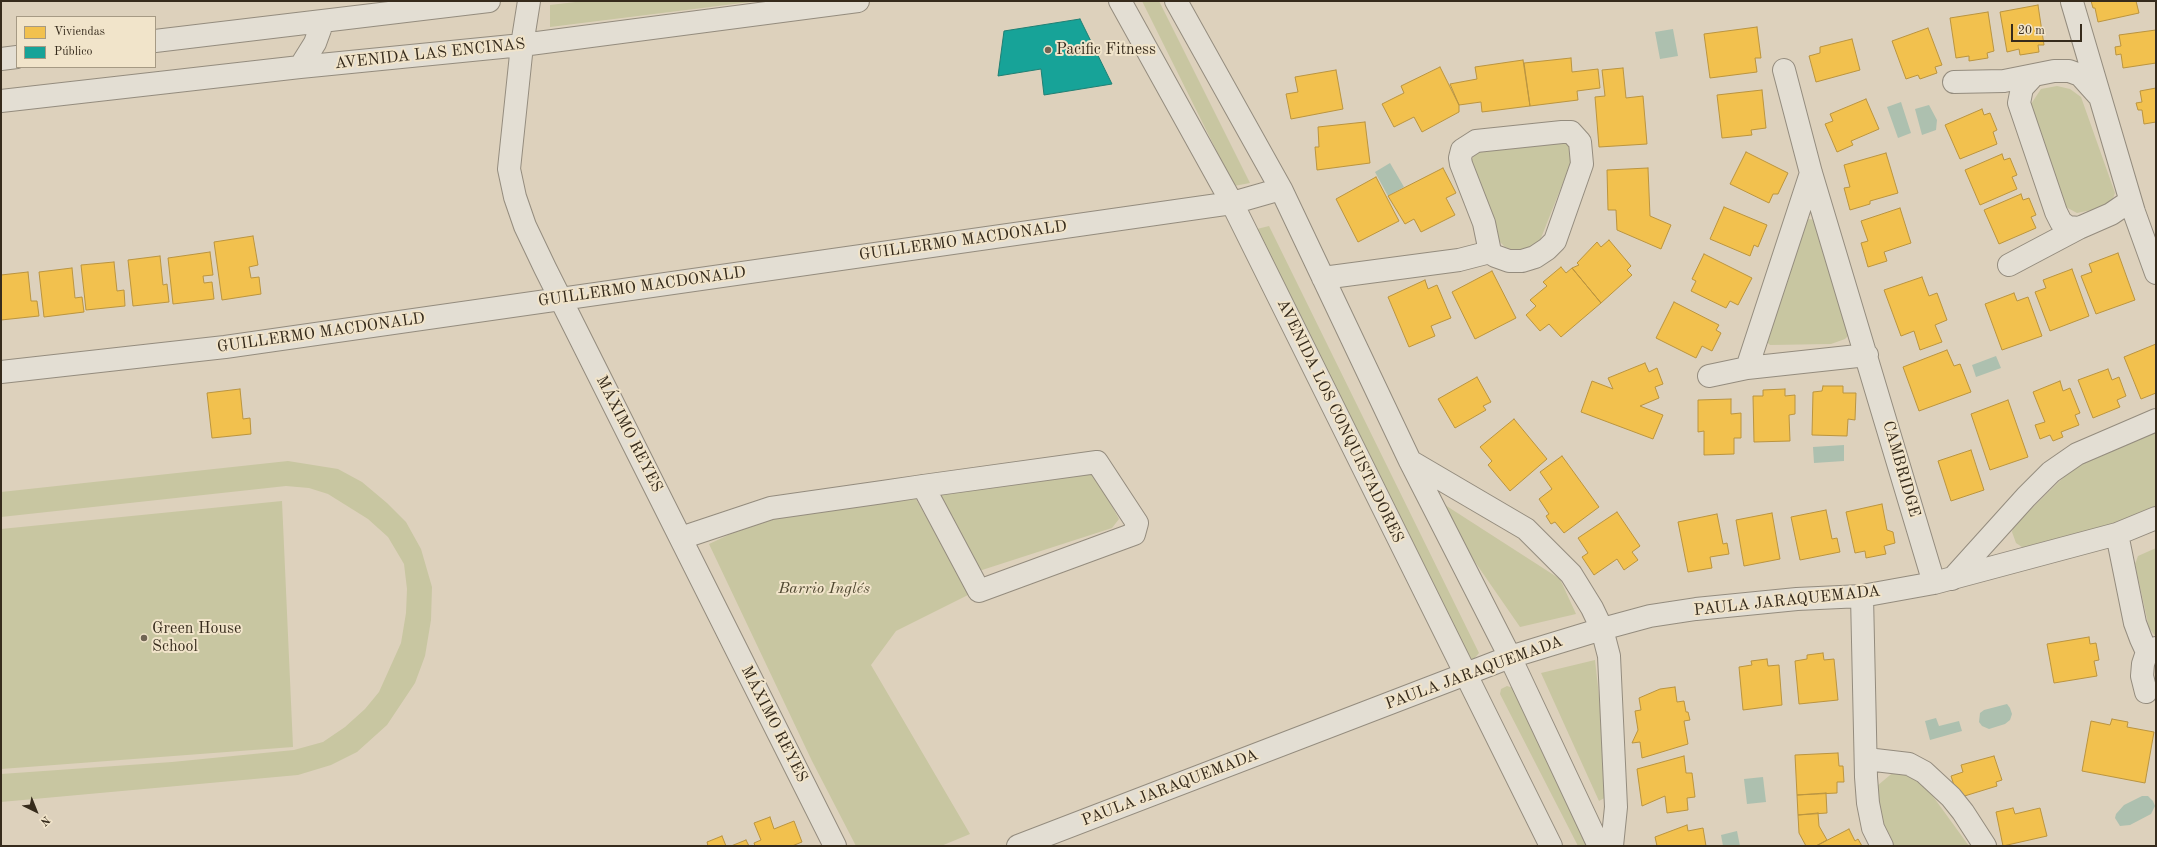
<!DOCTYPE html>
<meta charset="utf-8">
<style>
body{margin:0}
#map{position:relative;width:2157px;height:847px;overflow:hidden;background:#ddd1bc;font-family:"Old Standard TT",serif}
canvas{display:block}
.frame{position:absolute;inset:0;border:2px solid #362b1c;pointer-events:none}
.legend{position:absolute;left:16px;top:16px;width:140px;height:52px;box-sizing:border-box;background:#f1e4ca;border:1px solid #a69a84;margin:0;padding:5px 7px;list-style:none;font-size:12px;color:#362b1c}
.legend li{display:flex;align-items:center;gap:8px;height:20px}
.legend b{width:20px;border:1px solid #a69a84}
.north{position:absolute;left:16px;top:791px;width:40px;height:40px;-webkit-text-stroke:3px #f1e4ca;paint-order:stroke;rotate:137deg;font-size:11px;font-weight:700;line-height:16px;text-align:center;color:#362b1c}
.north::after{content:'';display:block;margin:auto;width:14px;height:18px;background:#362b1c;clip-path:polygon(50% 0,100% 100%,50% 72%,0 100%)}
.scale{position:absolute;left:2011px;top:24px;width:71px;height:18px;box-sizing:border-box;border:2px solid #362b1c;border-top:0;padding-left:5px;font-size:12px;line-height:14px;white-space:nowrap;color:#362b1c;-webkit-text-stroke:3px #f1e4ca;paint-order:stroke}
</style>
<div id="map">
<canvas width="2157" height="847"></canvas>
<div class="frame"></div>
<ul class="legend">
<li><b style="height:11px;background:#f2c14e"></b>Viviendas</li>
<li><b style="height:11px;background:#17a398"></b>Público</li>
</ul>
<div class="north">N</div>
<div class="scale">20 m</div>
</div>
<script>
const c = document.querySelector('canvas').getContext('2d');
c.lineJoin = 'round';
function fillPath(path, color) {
  c.fillStyle = color;
  c.fill(path, 'evenodd');
}
function toPath(rows) {
  const path = new Path2D();
  for (const r of rows) {
    path.moveTo(r[0], r[1]);
    for (let i = 2; i < r.length; i += 2) path.lineTo(r[i], r[i + 1]);
  }
  return path;
}
function trace(path, color, width, dash) {
  c.strokeStyle = color;
  c.lineWidth = width;
  c.lineCap = dash ? 'butt' : 'round';
  c.setLineDash(dash || []);
  c.stroke(path);
}
function label(font, color, halo, rows, align = 'center') {
  c.font = font + ' "Old Standard TT",serif';
  c.lineWidth = 4;
  c.setLineDash([]);
  c.textBaseline = 'middle';
  c.strokeStyle = halo;
  c.fillStyle = color;
  for (const [text, x, y, turn = 0] of rows) {
    c.save();
    c.translate(x, y);
    c.rotate((+turn || 0) * Math.PI / 180);
    c.textAlign = isNaN(turn) ? turn : align;
    if (halo) c.strokeText(text, 0, 0);
    c.fillText(text, 0, 0);
    c.restore();
  }
}
fillPath(toPath([
 [584,1,758,1,550,27,550,5],
 [1142,1,1159,1,1250,183,1234,186],
 [2057,86,2070,89,2081,97,2115,193,2112,201,2097,209,2077,213,2064,206,2036,120,2031,104,2041,89],
 [1561,140,1569,144,1572,160,1539,243,1528,250,1517,251,1505,247,1498,240,1470,165,1475,152],
 [1808,219,1817,220,1849,335,1845,339,1831,344,1770,345,1767,342,1801,225],
 [1269,226,1479,653,1474,659,1467,661,1253,230],
 [2156,431,2156,507,2112,525,2031,549,2022,547,2016,543,2012,532,2013,527,2071,470,2088,460],
 [288,461,338,469,362,482,387,503,406,522,421,549,432,587,431,620,425,656,415,683,387,725,357,752,331,765,298,775,1,802,1,774,172,762,294,750,323,742,345,727,365,709,379,692,401,643,406,613,407,589,404,564,388,537,368,519,328,494,309,488,286,486,1,517,1,492],
 [1091,468,1119,519,1112,528,979,571,934,494],
 [912,492,970,594,896,631,871,665,970,834,941,846,856,846,812,761,709,544,775,513],
 [1428,494,1560,579,1576,614,1520,627],
 [282,501,293,747,1,769,1,529],
 [2156,548,2156,637,2149,628,2135,564,2138,556],
 [1595,660,1610,795,1599,801,1541,673],
 [1507,686,1516,689,1592,846,1578,846,1500,694,1501,689],
 [1896,770,1905,771,1924,784,1969,846,1888,846,1879,815,1877,786]
]), '#c8c6a1');
fillPath(toPath([
 [1673,29,1678,56,1660,59,1655,32],
 [1901,102,1911,133,1898,138,1887,107],
 [1929,105,1937,120,1936,130,1922,135,1915,109],
 [1390,163,1404,187,1388,196,1375,172],
 [1996,356,2001,368,1976,377,1972,365],
 [1844,445,1844,461,1814,463,1813,447],
 [2007,704,2010,708,2012,714,2010,720,2005,724,1989,729,1982,726,1979,722,1980,713,1984,710],
 [1936,718,1939,726,1959,721,1962,731,1930,740,1925,721],
 [1763,777,1766,802,1747,804,1744,779],
 [2142,796,2148,796,2153,801,2155,806,2151,814,2130,825,2120,826,2115,818,2116,814,2124,805],
 [1737,831,1740,846,1723,846,1721,835]
]), '#adc0af');
const homes = toPath([
 [2091,1,2136,1,2139,13,2098,22,2095,8,2093,8,2091,1],
 [2038,5,2044,45,2038,45,2039,52,2020,55,2019,49,2007,52,2000,12,2038,5],
 [1988,12,1994,51,1987,53,1988,58,1969,61,1969,56,1956,58,1950,18,1988,12],
 [1757,27,1761,58,1755,58,1757,72,1710,78,1704,34,1757,27],
 [1928,28,1942,65,1935,67,1937,73,1920,79,1918,75,1906,79,1892,41,1928,28],
 [2156,30,2156,63,2123,68,2121,54,2116,55,2115,47,2121,46,2119,35,2156,30],
 [1852,39,1860,70,1816,82,1809,56,1820,53,1820,47,1852,39],
 [1571,58,1572,72,1598,69,1600,88,1577,91,1578,100,1530,106,1524,63,1571,58],
 [1523,60,1530,106,1482,112,1481,102,1459,105,1450,84,1477,79,1475,67,1523,60],
 [1440,67,1459,105,1459,112,1422,132,1414,117,1394,127,1382,104,1404,93,1401,86,1440,67],
 [1623,68,1626,98,1643,96,1647,144,1599,147,1595,97,1605,96,1602,70,1623,68],
 [1336,70,1343,109,1291,119,1286,94,1298,92,1295,77,1336,70],
 [2156,88,2156,122,2144,124,2142,110,2138,110,2136,103,2142,102,2140,91,2156,88],
 [1762,90,1766,128,1751,130,1752,135,1722,138,1717,95,1762,90],
 [1866,99,1879,129,1851,141,1853,145,1837,152,1825,124,1833,121,1830,114,1866,99],
 [1982,109,1984,115,1990,113,1997,130,1993,132,1997,144,1960,159,1945,125,1982,109],
 [1365,122,1370,163,1317,170,1315,147,1319,147,1318,127,1365,122],
 [1746,152,1788,173,1778,194,1773,194,1769,203,1730,184,1746,152],
 [1886,153,1898,193,1870,201,1870,204,1850,210,1844,188,1850,187,1844,165,1886,153],
 [2002,154,2004,160,2010,158,2017,175,2012,177,2017,189,1980,205,1965,170,2002,154],
 [1443,168,1456,193,1446,198,1455,215,1421,232,1414,219,1405,224,1388,196,1443,168],
 [1648,168,1650,216,1671,225,1661,249,1617,230,1616,210,1608,210,1607,170,1648,168],
 [1376,177,1399,221,1358,242,1336,199,1376,177],
 [2021,194,2023,200,2029,198,2036,215,2031,217,2036,228,1999,244,1984,210,2021,194],
 [1724,207,1767,225,1758,247,1754,245,1750,256,1710,239,1724,207],
 [1900,208,1911,243,1884,252,1887,261,1868,267,1861,243,1868,241,1861,221,1900,208],
 [253,236,258,265,249,267,251,278,259,277,261,294,222,300,214,242,253,236],
 [1609,240,1631,266,1627,270,1632,275,1601,303,1572,268,1579,265,1577,263,1597,242,1601,247,1609,240],
 [210,252,213,275,203,276,204,283,212,282,214,299,173,304,168,258,210,252],
 [2118,253,2135,300,2096,314,2081,276,2092,272,2089,264,2118,253],
 [1704,254,1752,278,1738,305,1730,301,1726,308,1691,291,1696,281,1692,279,1704,254],
 [160,256,163,285,167,284,169,302,133,306,128,260,160,256],
 [114,262,117,291,124,290,125,306,86,310,81,265,114,262],
 [1561,267,1566,273,1572,268,1601,303,1561,337,1549,324,1540,331,1526,315,1536,306,1530,300,1547,286,1543,282,1561,267],
 [72,268,75,298,82,297,84,312,44,317,39,272,72,268],
 [2072,269,2089,316,2050,331,2035,292,2046,288,2043,280,2072,269],
 [1492,271,1516,318,1475,339,1452,292,1492,271],
 [28,272,31,301,37,301,39,316,1,320,1,275,28,272],
 [1922,277,1929,296,1937,293,1947,320,1935,325,1942,342,1920,350,1914,331,1901,336,1884,290,1922,277],
 [1425,280,1428,289,1437,285,1451,318,1431,326,1435,336,1409,347,1388,297,1425,280],
 [2014,293,2017,301,2028,297,2042,336,2002,350,1985,304,2014,293],
 [1674,302,1719,325,1716,330,1721,333,1712,351,1702,346,1696,358,1656,338,1674,302],
 [2156,344,2156,393,2141,399,2124,357,2156,344],
 [1947,350,1954,366,1960,364,1971,392,1919,411,1903,367,1947,350],
 [1645,363,1649,372,1657,368,1663,384,1655,387,1659,398,1640,406,1663,415,1653,439,1581,412,1592,381,1613,389,1608,378,1645,363],
 [2108,369,2112,380,2119,377,2126,396,2117,400,2120,407,2093,418,2078,380,2108,369],
 [1477,377,1491,402,1483,406,1486,410,1455,428,1438,399,1477,377],
 [2060,381,2063,391,2070,388,2080,413,2075,415,2079,425,2061,432,2063,437,2053,441,2050,435,2040,439,2035,425,2045,422,2033,392,2060,381],
 [1823,386,1843,386,1843,393,1856,393,1855,420,1848,419,1847,436,1812,435,1813,392,1822,391,1823,386],
 [240,389,243,419,250,418,251,434,212,438,207,393,240,389],
 [1785,389,1785,396,1795,395,1795,414,1789,415,1790,441,1754,442,1753,396,1763,396,1763,390,1785,389],
 [1731,399,1731,414,1741,413,1741,438,1734,438,1734,454,1704,455,1704,431,1698,432,1698,400,1731,399],
 [2008,400,2028,457,1990,470,1971,414,2008,400],
 [1514,419,1547,459,1510,491,1488,465,1492,461,1480,447,1514,419],
 [1971,450,1984,490,1951,501,1938,461,1971,450],
 [1562,456,1599,507,1564,533,1555,522,1551,524,1546,516,1549,514,1539,499,1552,489,1540,472,1562,456],
 [1882,504,1887,530,1893,532,1895,543,1884,546,1886,554,1866,558,1865,551,1855,553,1846,512,1882,504],
 [1826,510,1832,539,1837,538,1840,552,1800,560,1791,517,1826,510],
 [1617,512,1640,546,1632,552,1638,560,1624,570,1617,559,1594,575,1582,557,1588,553,1578,538,1617,512],
 [1772,513,1780,559,1744,566,1736,520,1772,513],
 [1717,514,1723,544,1727,543,1729,554,1710,557,1712,568,1688,572,1678,522,1717,514],
 [2089,637,2090,644,2096,643,2099,660,2094,661,2097,676,2054,683,2047,644,2089,637],
 [1823,653,1824,660,1834,659,1838,700,1799,704,1795,661,1807,659,1807,655,1823,653],
 [1767,659,1768,666,1779,665,1782,705,1743,710,1739,667,1752,665,1751,661,1767,659],
 [1675,687,1677,702,1684,701,1686,712,1688,712,1690,720,1684,721,1688,744,1642,758,1640,742,1632,743,1638,730,1635,711,1641,710,1639,698,1660,689,1675,687],
 [2112,719,2128,722,2127,727,2154,732,2145,783,2082,771,2091,721,2110,725,2112,719],
 [1838,753,1839,766,1843,766,1844,782,1837,782,1837,793,1797,795,1795,755,1838,753],
 [1684,756,1686,773,1692,773,1695,797,1687,798,1688,810,1667,813,1665,796,1642,806,1637,769,1684,756],
 [1994,756,2002,780,1996,782,1997,786,1958,798,1951,776,1963,772,1961,765,1994,756],
 [1826,793,1827,813,1798,815,1797,795,1826,793],
 [2013,808,2015,814,2040,808,2047,836,2003,846,1996,812,2013,808],
 [1818,813,1819,826,1827,840,1816,846,1806,846,1799,833,1798,815,1818,813],
 [770,817,774,829,794,821,802,842,792,846,755,846,754,843,761,840,754,823,770,817],
 [1687,825,1688,831,1703,828,1706,846,1657,846,1655,837,1687,825],
 [1849,829,1855,841,1858,839,1862,846,1816,846,1849,829],
 [722,836,726,846,708,846,707,842,722,836],
 [746,840,749,846,731,846,746,840]
]);
fillPath(homes, '#f2c14e');
trace(homes, '#ba943f', 1);
const public = toPath([
 [1080,19,1112,84,1044,95,1041,69,998,76,1004,31,1080,19]
]);
fillPath(public, '#17a398');
trace(public, '#207f73', 1);
const minor = toPath([
 [529,1,522,45,509,169,515,197,525,226,545,268,835,846],
 [1120,1,1232,203,1551,846],
 [1176,1,1281,189,1410,461,1510,657,1599,846],
 [2072,2,2134,212,2156,273],
 [155,41,489,1],
 [1,59,17,57],
 [300,67,315,43,323,21],
 [1784,70,1811,173,1934,583],
 [1954,82,2004,81,2034,75],
 [2098,95,2080,75,2069,71,2054,71,2034,75,2022,88,2019,103,2056,212,2061,222,2068,227,2079,228,2111,214,2130,201],
 [1,101,300,67,522,45,858,1],
 [1562,132,1571,132,1580,142,1582,164,1555,241,1547,249,1535,257,1522,261,1509,261,1495,256,1490,252,1484,223,1461,164,1460,158,1462,150,1476,141,1562,132],
 [2009,265,2079,228],
 [1323,278,1459,260,1490,252],
 [1747,368,1811,173],
 [1,372,225,347,1232,203,1281,189],
 [1709,376,1747,368,1867,355],
 [1410,461,1526,529,1571,574,1592,608,1602,629,1609,656,1616,807,1612,846],
 [2117,534,2135,623,2141,639,2147,652,2156,648],
 [681,538,771,508,883,492,923,486,1097,462,1137,523,1134,534,979,591,923,486],
 [1952,579,2026,497,2051,472,2077,454,2156,420],
 [1862,596,1866,777,1868,803,1873,828,1882,846],
 [2146,692,2142,676,2143,664,2147,652],
 [1866,757,1875,760,1909,764,1924,772,1951,797,1963,812,1985,846],
 [1018,846,1510,657,1602,629,1650,616,1696,609,1797,599,1862,596,1934,583,2117,534,2156,518]
]);
trace(minor, '#948c7e', 24);
trace(minor, '#e3ded3', 22);
for (const [x, y, r, color] of [
 [1048,50,4,"#706554"],
 [144,638,4,"#706554"]
]) {
  const dot = new Path2D();
  dot.arc(x, y, r, 0, 2 * Math.PI);
  c.fillStyle = color;
  c.fill(dot);
  trace(dot, '#f1e4ca', 1.5);
}
label('16px', '#362b1c', '#f1e4ca', [
 ["Pacific Fitness",1056,50],
 ["Green House",152,629],
 ["School",152,647]
], 'left');
label('16px', '#362b1c', '#f1e4ca', [
 ["AVENIDA LAS ENCINAS",430,54,-6],
 ["GUILLERMO MACDONALD",963,241,-8],
 ["GUILLERMO MACDONALD",642,287,-8],
 ["GUILLERMO MACDONALD",321,333,-8],
 ["AVENIDA LOS CONQUISTADORES",1340,421,64],
 ["MÁXIMO REYES",629,434,63],
 ["CAMBRIDGE",1901,469,74],
 ["PAULA JARAQUEMADA",1787,601,-6],
 ["PAULA JARAQUEMADA",1474,673,-20],
 ["MÁXIMO REYES",774,724,63],
 ["PAULA JARAQUEMADA",1170,788,-21]
]);
label('italic 16px', '#504832', '#f1e4ca', [
 ["Barrio Inglés",824,589]
]);
</script>
